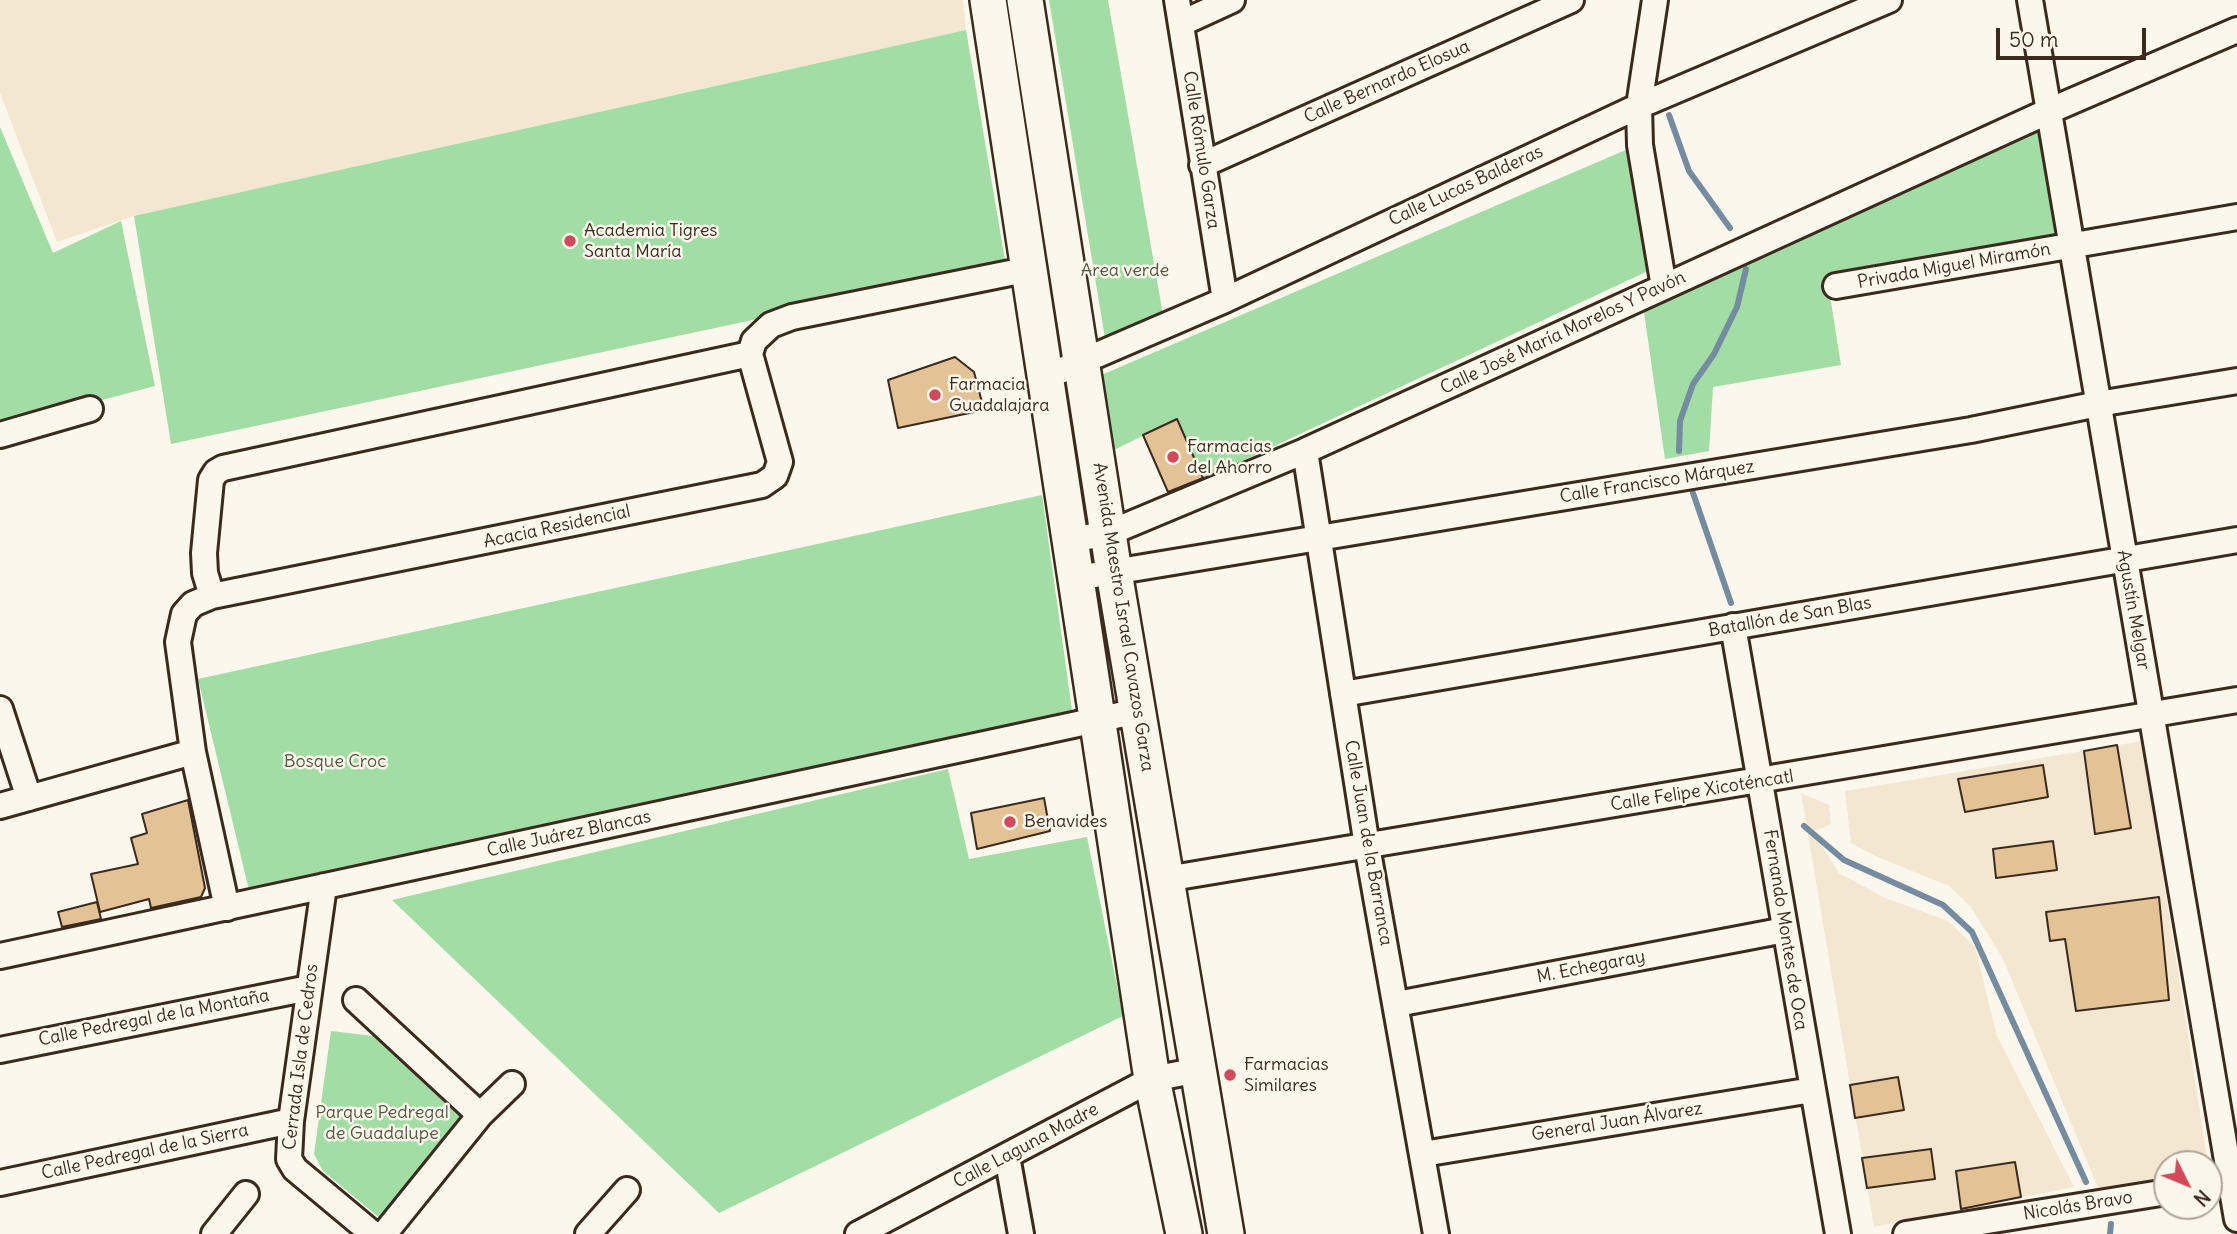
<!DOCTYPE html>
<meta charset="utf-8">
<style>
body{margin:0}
#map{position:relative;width:2237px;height:1234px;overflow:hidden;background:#fbf7ec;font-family:Delius,sans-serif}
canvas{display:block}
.north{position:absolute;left:2153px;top:1150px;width:70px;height:70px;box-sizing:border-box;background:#fbf7ec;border:2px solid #aea59a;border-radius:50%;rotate:133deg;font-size:19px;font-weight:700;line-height:28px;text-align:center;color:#3b2a1e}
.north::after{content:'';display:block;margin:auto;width:24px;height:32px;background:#d1495b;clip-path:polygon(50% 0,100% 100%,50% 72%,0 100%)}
.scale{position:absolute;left:1996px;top:28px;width:150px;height:32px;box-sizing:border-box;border:4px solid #3b2a1e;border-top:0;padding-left:9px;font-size:21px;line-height:24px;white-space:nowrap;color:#3b2a1e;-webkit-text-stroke:5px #fbf7ec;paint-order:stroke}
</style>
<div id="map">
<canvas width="2237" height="1234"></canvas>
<div class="north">N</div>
<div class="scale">50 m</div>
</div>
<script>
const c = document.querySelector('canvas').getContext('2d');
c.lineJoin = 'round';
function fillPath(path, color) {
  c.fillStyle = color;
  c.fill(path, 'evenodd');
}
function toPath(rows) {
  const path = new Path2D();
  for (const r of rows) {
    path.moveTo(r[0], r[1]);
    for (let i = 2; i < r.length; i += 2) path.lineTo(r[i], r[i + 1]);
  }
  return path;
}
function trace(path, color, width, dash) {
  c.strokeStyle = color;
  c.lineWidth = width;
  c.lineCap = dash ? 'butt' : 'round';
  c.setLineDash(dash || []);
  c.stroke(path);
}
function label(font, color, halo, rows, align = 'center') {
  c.font = font + ' Delius,sans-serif';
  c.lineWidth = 5;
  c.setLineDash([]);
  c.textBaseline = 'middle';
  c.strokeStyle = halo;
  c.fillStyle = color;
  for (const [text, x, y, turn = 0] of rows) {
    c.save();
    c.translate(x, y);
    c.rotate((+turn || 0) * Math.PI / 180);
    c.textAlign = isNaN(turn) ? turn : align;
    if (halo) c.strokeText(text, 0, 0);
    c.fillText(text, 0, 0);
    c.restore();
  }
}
fillPath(toPath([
 [0,0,963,0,966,30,134,216,57,242,0,93],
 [2142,741,2208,1164,2167,1164,2167,1176,2099,1190,2003,959,1971,907,1949,886,1875,856,1851,843,1845,791],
 [1801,793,1829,805,1831,824,1813,832,1839,873,1883,897,1948,921,1975,947,1997,1036,2074,1187,1874,1227]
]), '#f4e7d2');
fillPath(toPath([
 [1049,0,1108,0,1163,315,1106,344],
 [966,30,1006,266,171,444,134,216],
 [0,127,53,253,121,221,155,386,0,427],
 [2039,131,2057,237,1827,277,1841,365,1713,387,1709,451,1665,459,1644,312],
 [1628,149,1648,271,1204,479,1177,419,1112,451,1099,376],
 [1042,495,1072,710,250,894,198,679],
 [948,769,969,859,1087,837,1123,1016,719,1213,392,900],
 [331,1031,382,1037,469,1118,382,1220,323,1171,314,1154]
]), '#a1dda4');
trace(toPath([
 [1669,115,1689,171,1730,228],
 [1679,451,1680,421,1693,384,1714,354,1737,307,1746,269],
 [1693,493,1731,603],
 [1804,826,1844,860,1943,905,1972,932,2086,1182],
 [2110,1234,2111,1224]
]), '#758ba0', 6);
const building = toPath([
 [955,357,974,372,984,410,898,428,888,380,955,357],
 [1177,419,1203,478,1168,492,1143,435,1177,419],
 [2117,745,2131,828,2095,834,2084,751,2117,745],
 [2043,765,2048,797,1965,812,1958,779,2043,765],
 [1044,798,1050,831,977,849,971,813,1044,798],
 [188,800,205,888,201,897,151,908,149,899,100,912,91,874,138,864,131,838,147,833,142,814,188,800],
 [2053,841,2057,870,1996,878,1993,849,2053,841],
 [2159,897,2169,1000,2076,1011,2065,939,2050,941,2046,912,2159,897],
 [97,902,101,919,62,927,58,912,97,902],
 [1898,1077,1904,1110,1855,1118,1850,1085,1898,1077],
 [1931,1149,1935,1179,1867,1188,1862,1158,1931,1149],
 [2015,1162,2021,1197,1961,1209,1956,1171,2015,1162]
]);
fillPath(building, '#e3c295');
trace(building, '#3b2a1e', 2);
const minor = toPath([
 [1177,0,1225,300],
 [1655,0,1639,106,1640,145,1664,287],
 [2030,0,2237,1219],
 [1182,23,1232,0],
 [1202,165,1571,0],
 [1836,286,2237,217],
 [1046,377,1225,300,1639,106,1889,0],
 [0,435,90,409],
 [1305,451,1367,846,1436,1234],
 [1071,540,1109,533,1305,451,2049,111,2237,30],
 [1077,578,1971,430,2098,404,2237,381],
 [212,596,205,573,204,553,211,480,216,472,223,468,750,354],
 [1733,626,1838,1234],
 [1343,694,2237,540],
 [0,709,29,798],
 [0,806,193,752],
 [1166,879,2237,700],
 [324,886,291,1121,289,1159,295,1169,373,1234],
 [227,908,193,752,178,642,184,614,193,604,212,596,762,485,775,476,780,462,750,354,754,341,771,325,792,317,1030,269],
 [0,956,1138,711],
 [356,1000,480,1115],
 [1397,1004,1785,930],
 [0,1050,309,988],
 [1423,1154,1812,1090],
 [1007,1156,1021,1234],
 [0,1183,291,1121],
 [214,1234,246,1194],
 [384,1234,480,1115,512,1084],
 [588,1234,627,1190],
 [858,1234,1152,1079,1199,1070],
 [1906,1234,2167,1192]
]);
const secondary = toPath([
 [988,0,1152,1079,1184,1234],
 [1025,0,1114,572,1226,1234]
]);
trace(minor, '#3b2a1e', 30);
trace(secondary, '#3b2a1e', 40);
trace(minor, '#fbf7ec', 24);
trace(secondary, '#fbf7ec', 35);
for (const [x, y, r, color] of [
 [570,241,7,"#d1495b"],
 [935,395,7,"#d1495b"],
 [1173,457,7,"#d1495b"],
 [1010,822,7,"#d1495b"],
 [1230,1075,7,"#d1495b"]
]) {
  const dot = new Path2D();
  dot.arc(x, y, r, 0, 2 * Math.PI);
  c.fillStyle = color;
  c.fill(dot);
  trace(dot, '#fbf7ec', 2.5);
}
label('18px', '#3b2a1e', '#fbf7ec', [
 ["Calle Bernardo Elosua",1387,82,-24],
 ["Calle Rómulo Garza",1201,150,81],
 ["Calle Lucas Balderas",1466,186,-25],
 ["Privada Miguel Miramón",1954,266,-10],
 ["Calle José María Morelos Y Pavón",1563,333,-25],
 ["Calle Francisco Márquez",1657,482,-9],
 ["Acacia Residencial",557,527,-12],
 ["Agustín Melgar",2133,610,80],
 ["Avenida Maestro Israel Cavazos Garza",1123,617,81],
 ["Batallón de San Blas",1790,617,-10],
 ["Calle Felipe Xicoténcatl",1702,791,-9],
 ["Calle Juárez Blancas",569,834,-12],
 ["Calle Juan de la Barranca",1368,843,80],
 ["Fernando Montes de Oca",1785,930,81],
 ["M. Echegaray",1591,967,-11],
 ["Calle Pedregal de la Montaña",154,1018,-11],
 ["Cerrada Isla de Cedros",301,1057,-83],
 ["General Juan Álvarez",1617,1122,-9],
 ["Calle Laguna Madre",1026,1146,-28],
 ["Calle Pedregal de la Sierra",145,1152,-12],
 ["Nicolás Bravo",2078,1206,-9]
]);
label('18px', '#3b2a1e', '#fbf7ec', [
 ["Academia Tigres",584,231],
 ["Santa María",584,252],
 ["Farmacia",949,385],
 ["Guadalajara",949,406],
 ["Farmacias",1187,447],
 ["del Ahorro",1187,468],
 ["Benavides",1024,822],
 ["Farmacias",1244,1065],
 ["Similares",1244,1086]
], 'left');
label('18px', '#545740', '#fbf7ec', [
 ["Area verde",1125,271],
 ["Bosque Croc",335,762],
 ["Parque Pedregal",382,1113],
 ["de Guadalupe",382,1134]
]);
</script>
